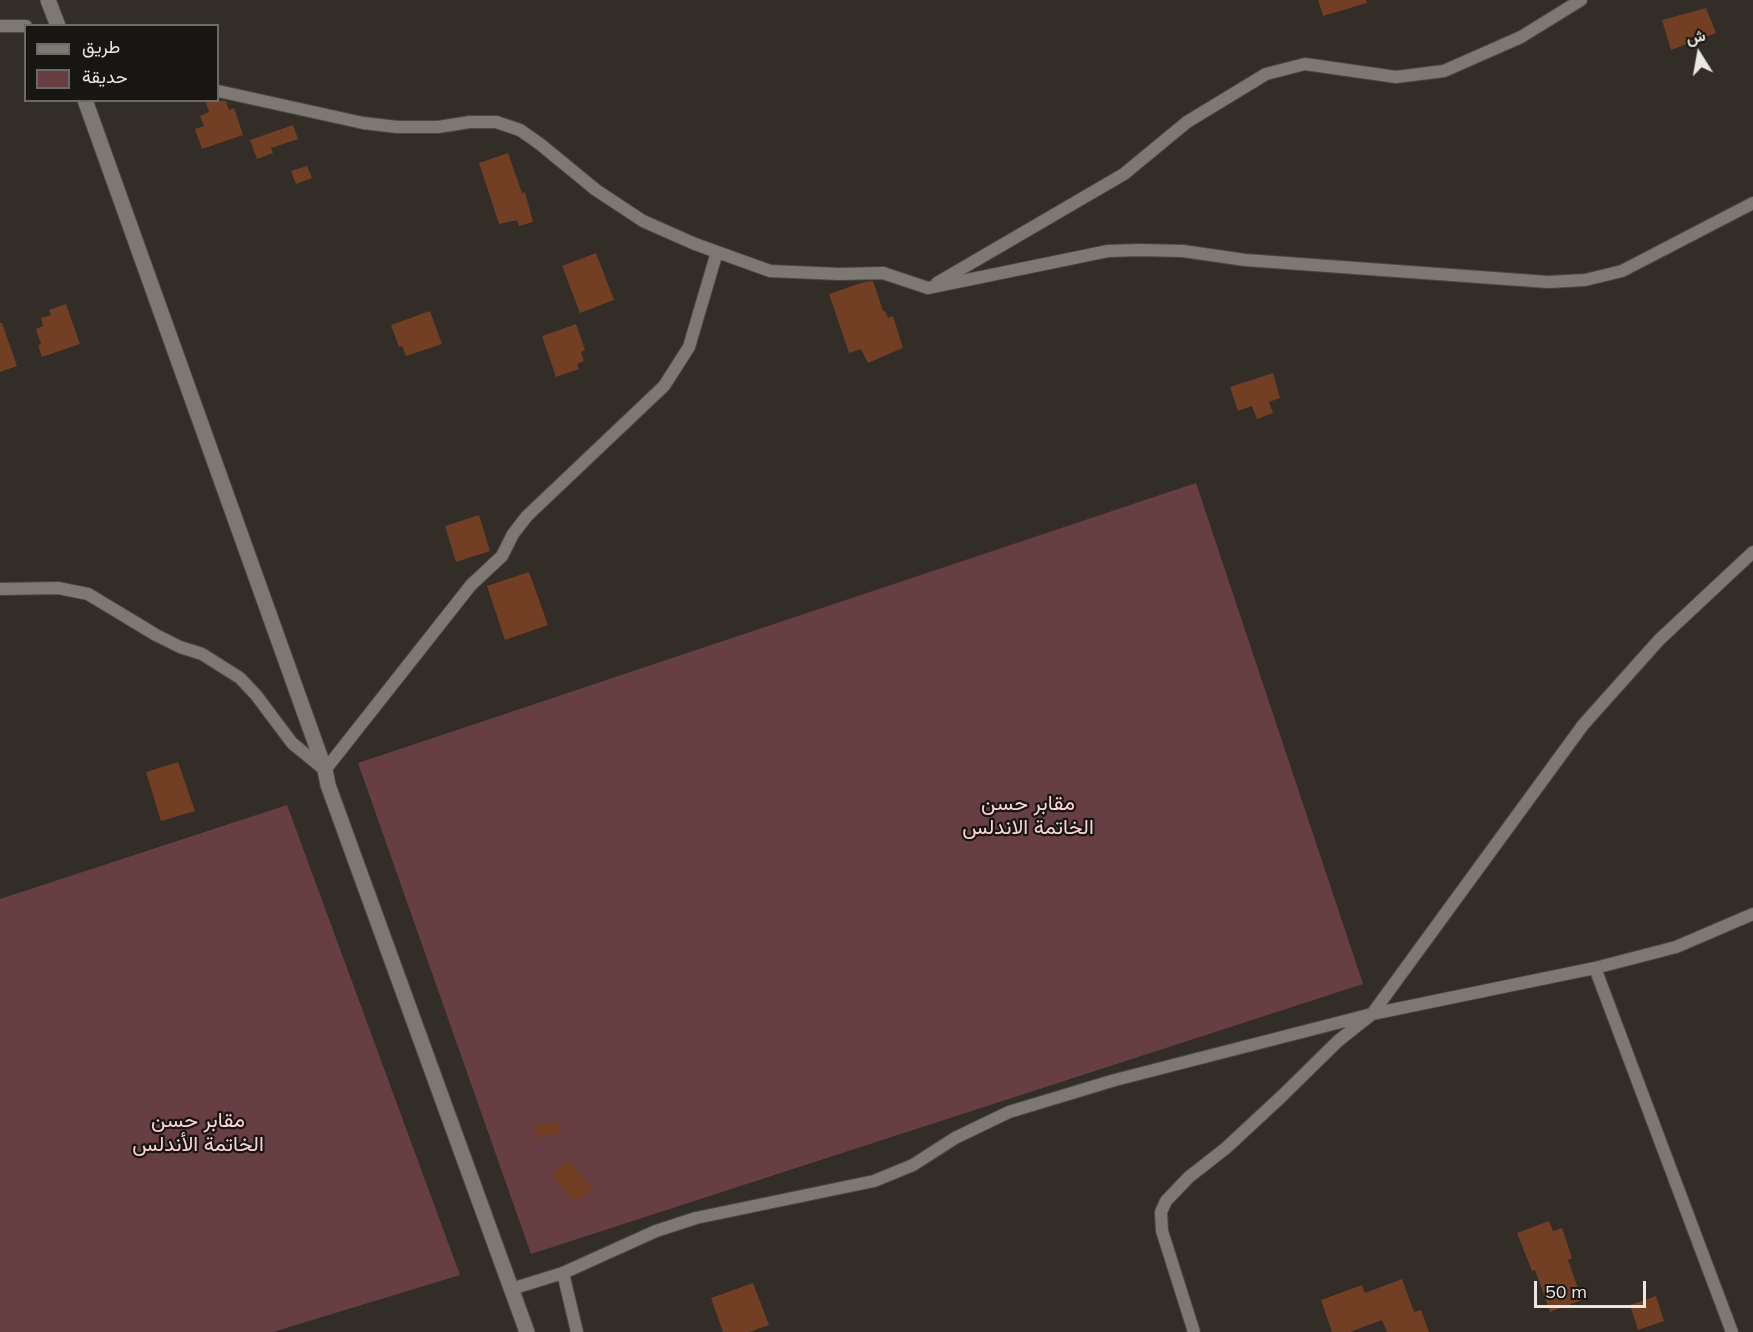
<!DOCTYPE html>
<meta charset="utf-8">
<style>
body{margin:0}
#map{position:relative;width:1753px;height:1332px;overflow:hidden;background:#322d27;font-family:Mulish,Vazirmatn,sans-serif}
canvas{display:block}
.legend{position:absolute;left:24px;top:24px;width:195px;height:78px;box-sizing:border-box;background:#181613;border:2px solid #6c6a66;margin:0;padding:8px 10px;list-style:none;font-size:18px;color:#eae7e3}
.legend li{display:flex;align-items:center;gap:12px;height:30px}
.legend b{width:30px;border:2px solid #6c6a66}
.north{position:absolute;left:1669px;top:24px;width:60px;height:60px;-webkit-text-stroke:4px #181613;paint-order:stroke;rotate:349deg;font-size:16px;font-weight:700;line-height:24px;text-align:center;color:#eae7e3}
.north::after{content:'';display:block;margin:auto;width:21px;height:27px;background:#eae7e3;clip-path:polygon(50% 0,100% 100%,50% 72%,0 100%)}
.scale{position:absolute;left:1534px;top:1281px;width:112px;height:27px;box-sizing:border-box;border:3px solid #eae7e3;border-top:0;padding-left:8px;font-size:18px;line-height:21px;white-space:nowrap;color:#eae7e3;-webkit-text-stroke:4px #181613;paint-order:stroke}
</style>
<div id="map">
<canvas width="1753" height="1332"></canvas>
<ul class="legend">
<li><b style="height:8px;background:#7d7871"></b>طريق</li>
<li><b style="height:16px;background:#673f42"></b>حديقة</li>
</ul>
<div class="north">ش</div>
<div class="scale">50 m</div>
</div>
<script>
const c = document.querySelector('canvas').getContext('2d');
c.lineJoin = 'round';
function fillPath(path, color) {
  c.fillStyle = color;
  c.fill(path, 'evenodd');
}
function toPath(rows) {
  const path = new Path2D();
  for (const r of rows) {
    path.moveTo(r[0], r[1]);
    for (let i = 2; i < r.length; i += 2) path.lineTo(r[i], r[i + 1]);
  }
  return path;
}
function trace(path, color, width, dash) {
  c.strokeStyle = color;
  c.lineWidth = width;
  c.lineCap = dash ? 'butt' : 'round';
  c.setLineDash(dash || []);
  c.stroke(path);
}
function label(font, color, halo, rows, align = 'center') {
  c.font = font + ' Mulish,Vazirmatn,sans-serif';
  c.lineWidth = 4.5;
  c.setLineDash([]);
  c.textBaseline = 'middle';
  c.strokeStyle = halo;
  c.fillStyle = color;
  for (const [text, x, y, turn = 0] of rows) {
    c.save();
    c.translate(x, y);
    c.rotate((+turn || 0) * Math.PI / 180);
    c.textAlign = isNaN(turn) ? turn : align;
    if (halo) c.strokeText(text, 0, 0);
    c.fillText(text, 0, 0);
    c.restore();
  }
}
fillPath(toPath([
 [1196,483,1363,984,531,1254,358,763],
 [287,805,460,1275,273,1332,0,1332,0,899]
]), '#673f42');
fillPath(toPath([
 [1318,0,1366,0,1367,3,1323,16],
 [1706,8,1716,33,1671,50,1662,20],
 [205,100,226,101,229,110,234,108,243,135,202,149,195,129,204,126,200,116,209,112],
 [293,125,298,139,271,148,273,153,257,159,250,140],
 [508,153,522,193,525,192,533,222,519,226,517,220,499,224,479,163],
 [307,166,312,178,296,184,291,171],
 [596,253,614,300,580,313,562,266],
 [873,281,883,311,885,311,888,318,893,316,903,348,868,363,861,349,849,353,829,294,864,282],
 [66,304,80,344,42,357,38,345,41,344,36,329,43,326,41,318,51,315,49,310],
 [430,311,442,344,406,356,402,346,399,347,391,325],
 [0,323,2,323,17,366,0,372],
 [576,324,585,350,581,352,584,361,577,364,579,369,556,377,542,336],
 [1273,373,1280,398,1269,402,1273,413,1257,419,1252,406,1238,411,1230,387],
 [479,515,490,551,456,562,445,526],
 [529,572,548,625,505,640,487,586],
 [178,762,195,811,161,821,146,772],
 [559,1122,561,1133,538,1138,535,1125],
 [568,1161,592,1188,576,1203,552,1176],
 [1549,1221,1553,1231,1562,1228,1572,1258,1568,1260,1582,1300,1550,1312,1535,1270,1532,1271,1517,1233],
 [1402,1279,1414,1312,1421,1310,1429,1332,1387,1332,1382,1320,1350,1332,1332,1332,1321,1300,1362,1285,1365,1293],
 [753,1283,769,1325,749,1332,723,1332,711,1298],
 [1656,1296,1664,1321,1638,1330,1630,1305]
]), '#723e24');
const minor = toPath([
 [0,26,26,26],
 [218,91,363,123,397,127,438,127,470,122,496,122,520,130,540,144,596,190,643,221,695,244,770,271,839,274,883,273,928,288,1108,251,1140,250,1183,251,1245,260,1548,282,1585,280,1622,271,1753,203],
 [937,283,1124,174,1187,122,1266,74,1305,64,1396,77,1444,71,1521,37,1581,0],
 [0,589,58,588,88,594,156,635,180,647,202,654,240,678,256,695,292,743,325,770,471,585,502,556,513,534,527,516,664,386,689,347,717,252],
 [1595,968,1732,1332],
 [563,1273,577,1332],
 [511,1289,563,1273,656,1231,696,1218,874,1181,913,1165,955,1138,1009,1112,1115,1080,1372,1014,1595,968,1676,947,1753,914],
 [1194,1332,1162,1231,1161,1212,1166,1201,1189,1177,1226,1148,1282,1096,1338,1041,1372,1014,1583,725,1659,640,1753,552]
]);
const tertiary = toPath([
 [48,0,58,26],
 [85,100,325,770,328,785,527,1332]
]);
trace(minor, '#4c4843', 14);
trace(tertiary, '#4c4843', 17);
trace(minor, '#7d7871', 12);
trace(tertiary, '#7d7871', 15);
label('21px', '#fcd4d5', '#181613', [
 ["مقابر حسن",1028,804],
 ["الخاتمة الاندلس",1028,828],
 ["مقابر حسن",198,1121],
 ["الخاتمة الأندلس",198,1145]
]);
</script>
